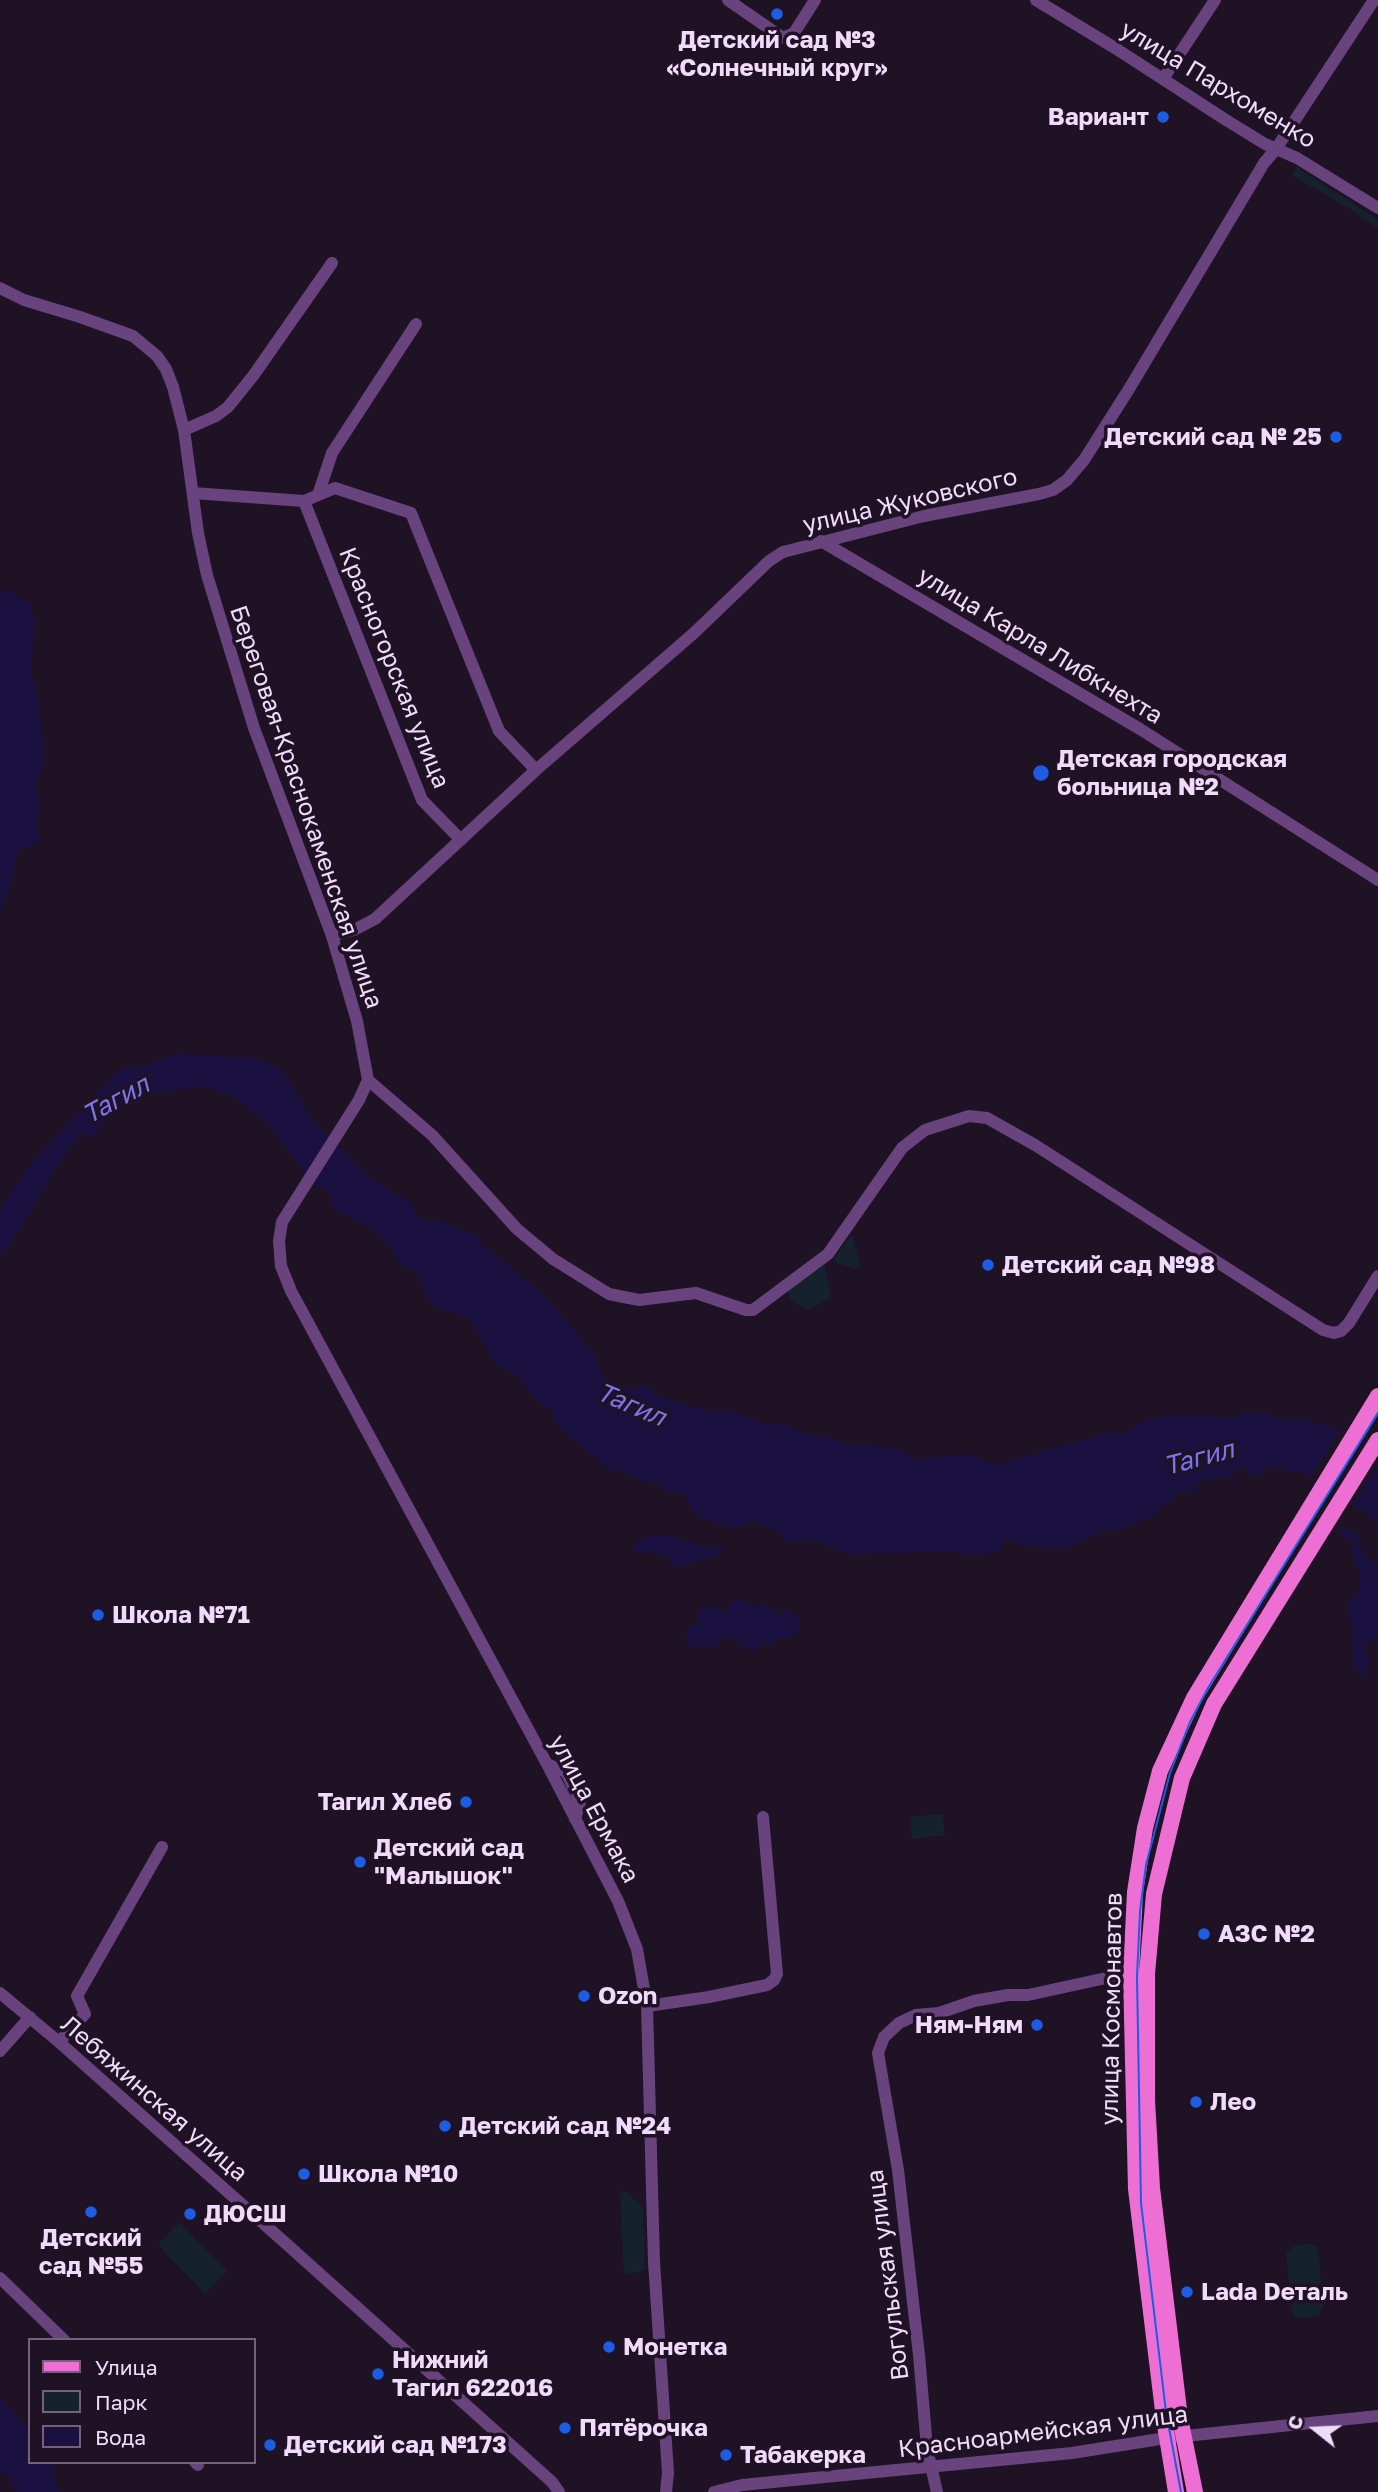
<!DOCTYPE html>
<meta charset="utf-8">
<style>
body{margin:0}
#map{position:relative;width:1378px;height:2492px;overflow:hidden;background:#201225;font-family:"Golos Text",sans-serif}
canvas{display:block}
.legend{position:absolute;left:28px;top:2338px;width:228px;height:126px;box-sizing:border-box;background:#201225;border:2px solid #74627b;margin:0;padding:9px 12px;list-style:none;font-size:21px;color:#f1dbfb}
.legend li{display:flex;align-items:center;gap:14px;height:35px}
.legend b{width:35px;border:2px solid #74627b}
.north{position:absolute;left:1280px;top:2394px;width:70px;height:70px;-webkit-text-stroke:5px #201225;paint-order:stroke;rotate:288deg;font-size:19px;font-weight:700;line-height:28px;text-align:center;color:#f1dbfb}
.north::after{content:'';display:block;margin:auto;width:24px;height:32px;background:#f1dbfb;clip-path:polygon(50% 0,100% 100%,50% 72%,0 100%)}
</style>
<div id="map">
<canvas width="1378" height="2492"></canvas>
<ul class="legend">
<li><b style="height:9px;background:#ee6fd4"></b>Улица</li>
<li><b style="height:19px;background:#16212e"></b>Парк</li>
<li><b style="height:19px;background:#1b1140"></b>Вода</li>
</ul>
<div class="north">С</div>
</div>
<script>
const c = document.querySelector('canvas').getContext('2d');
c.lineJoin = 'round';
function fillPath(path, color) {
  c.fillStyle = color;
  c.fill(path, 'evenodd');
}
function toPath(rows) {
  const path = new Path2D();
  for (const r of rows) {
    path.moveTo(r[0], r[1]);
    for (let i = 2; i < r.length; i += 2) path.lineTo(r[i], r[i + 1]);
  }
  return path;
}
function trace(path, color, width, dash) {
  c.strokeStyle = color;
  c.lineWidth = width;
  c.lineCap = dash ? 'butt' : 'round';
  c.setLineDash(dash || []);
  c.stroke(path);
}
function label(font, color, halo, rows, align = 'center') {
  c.font = font + ' "Golos Text",sans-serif';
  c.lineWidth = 7;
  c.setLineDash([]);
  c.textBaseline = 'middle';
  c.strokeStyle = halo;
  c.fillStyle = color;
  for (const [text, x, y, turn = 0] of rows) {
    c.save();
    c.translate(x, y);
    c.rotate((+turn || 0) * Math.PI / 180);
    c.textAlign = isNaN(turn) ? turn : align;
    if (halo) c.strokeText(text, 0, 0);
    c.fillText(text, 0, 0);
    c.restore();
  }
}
fillPath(toPath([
 [1297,167,1378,220,1378,229,1350,209,1292,175],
 [852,1235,860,1264,859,1268,855,1269,837,1263,834,1258],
 [824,1262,831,1297,808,1310,791,1300,788,1292,791,1284],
 [942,1814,945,1835,912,1839,910,1817],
 [620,2191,628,2193,643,2208,645,2270,624,2275],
 [179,2222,227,2271,205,2293,158,2245],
 [1310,2243,1318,2248,1323,2306,1318,2316,1297,2318,1292,2312,1286,2253,1292,2247]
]), '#16212e');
fillPath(toPath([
 [6,589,29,604,35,623,31,673,38,694,44,760,35,791,40,798,36,829,40,838,31,846,18,851,8,894,2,902,0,918,0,592],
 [175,1053,262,1059,282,1070,315,1123,370,1178,410,1202,419,1218,441,1222,478,1236,481,1244,542,1293,594,1354,606,1382,632,1389,649,1386,655,1395,710,1412,732,1412,763,1423,784,1425,805,1434,830,1438,853,1445,897,1448,915,1461,932,1457,966,1454,995,1465,1115,1431,1121,1434,1131,1432,1134,1425,1164,1415,1236,1417,1239,1413,1268,1413,1282,1420,1309,1420,1339,1430,1378,1448,1378,1522,1309,1476,1297,1470,1290,1474,1281,1467,1263,1469,1261,1475,1250,1475,1245,1467,1237,1467,1232,1471,1235,1476,1200,1481,1197,1489,1191,1493,1186,1491,1174,1494,1172,1502,1158,1508,1158,1513,1122,1529,1101,1532,1066,1549,1021,1546,1012,1538,1003,1542,1002,1549,980,1556,946,1551,849,1555,811,1540,783,1542,781,1533,752,1521,736,1529,696,1516,682,1492,674,1494,661,1488,657,1481,648,1484,630,1475,610,1470,554,1423,554,1412,538,1402,517,1375,495,1365,470,1317,433,1307,421,1286,419,1272,401,1267,393,1250,371,1228,333,1210,331,1193,316,1186,269,1126,238,1099,202,1086,133,1097,112,1109,91,1139,84,1132,80,1134,60,1161,11,1243,0,1256,0,1210,31,1163,120,1069,140,1068],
 [1342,1525,1359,1535,1359,1548,1366,1550,1364,1554,1370,1561,1378,1562,1378,1637,1365,1643,1363,1651,1370,1659,1371,1665,1365,1667,1367,1675,1362,1677,1359,1670,1354,1666,1351,1648,1353,1625,1347,1614,1351,1610,1348,1604,1352,1596,1358,1595,1360,1575,1351,1552,1354,1545,1351,1539,1344,1539,1339,1529],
 [655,1535,666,1535,710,1548,721,1547,724,1553,680,1567,673,1565,668,1556,632,1550,635,1542],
 [740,1599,760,1608,764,1604,771,1607,778,1615,786,1610,794,1612,799,1622,800,1630,792,1638,780,1637,770,1646,762,1644,755,1651,743,1648,739,1640,724,1637,711,1650,703,1646,693,1649,685,1638,687,1630,697,1623,700,1609,708,1605,715,1607,722,1613,728,1609,732,1601],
 [0,2397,30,2430,30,2462,53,2462,55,2484,61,2492,19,2492,11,2487,11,2479,0,2471]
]), '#1b1140');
fillPath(toPath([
 [1342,1427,1378,1444,1378,1464,1350,1509,1309,1480]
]), '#201225');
trace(toPath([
 [728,0,783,38,794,33,815,0],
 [1036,0,1115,48,1226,120,1265,144,1297,158,1378,208],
 [1163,79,1215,0],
 [0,288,24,300,80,317,133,336,157,356,166,369,173,387,184,430,198,533,207,575,254,728,332,936,357,1021,368,1080,432,1135,517,1229,553,1259,609,1294,639,1300,696,1293,746,1310,753,1310,828,1254,902,1148,925,1130,969,1116,987,1118,1035,1145,1323,1330,1334,1333,1341,1331,1349,1323,1378,1276],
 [184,430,216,416,228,407,253,376,332,263],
 [193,493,304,501,335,488,411,513,499,731,536,770],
 [318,495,332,453,416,324],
 [304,501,422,800,461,840],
 [821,541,1140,729,1378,880],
 [332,936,354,930,375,919,536,770,694,633,769,561,783,552,924,516,1039,494,1053,490,1067,480,1084,460,1129,389,1264,163,1276,149,1374,0],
 [368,1080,359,1100,282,1222,279,1241,281,1266,291,1291,547,1764,618,1901,637,1949,647,2006,654,2262,668,2473,666,2492],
 [547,1764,566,1772,580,1802,575,1819],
 [0,1993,59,2042,291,2248,552,2482,559,2492],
 [647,2006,709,1997,767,1985,774,1980,777,1974,763,1817],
 [59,2042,85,2014,77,1996,162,1847],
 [0,2051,30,2017],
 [0,2278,64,2340],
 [195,2462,198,2465],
 [714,2492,742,2485,1072,2453,1166,2438,1378,2416],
 [937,2492,927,2448,919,2355,898,2170,878,2053,884,2037,899,2023,916,2015,939,2013,974,2001,1008,1995,1028,1995,1120,1975,1139,1974]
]), '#68437e', 12);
trace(toPath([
 [1176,2492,1164,2419,1136,2189,1131,1974,1135,1892,1145,1828,1160,1771,1194,1698,1378,1396],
 [1195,2492,1180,2418,1152,2188,1147,2100,1147,1974,1154,1894,1182,1778,1214,1704,1378,1440]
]), '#ee6fd4', 16);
trace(toPath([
 [1181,2492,1166,2412,1141,2203,1137,1977,1140,1911,1146,1865,1170,1773,1190,1722,1208,1688,1378,1413]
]), '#1d5de4', 2);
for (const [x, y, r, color] of [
 [777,14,7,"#1d5de4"],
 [1163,117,7,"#1d5de4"],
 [1336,437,7,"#1d5de4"],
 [1041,773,9,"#1d5de4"],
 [988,1265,7,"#1d5de4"],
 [98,1615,7,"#1d5de4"],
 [466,1802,7,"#1d5de4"],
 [360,1862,7,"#1d5de4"],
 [1204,1934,7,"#1d5de4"],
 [584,1996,7,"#1d5de4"],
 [1037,2025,7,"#1d5de4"],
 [1196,2102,7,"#1d5de4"],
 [445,2126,7,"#1d5de4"],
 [304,2174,7,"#1d5de4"],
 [91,2212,7,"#1d5de4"],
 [190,2214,7,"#1d5de4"],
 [1187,2292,7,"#1d5de4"],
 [609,2347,7,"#1d5de4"],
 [378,2374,7,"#1d5de4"],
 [565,2428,7,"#1d5de4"],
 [270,2445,7,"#1d5de4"],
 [726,2455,7,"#1d5de4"]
]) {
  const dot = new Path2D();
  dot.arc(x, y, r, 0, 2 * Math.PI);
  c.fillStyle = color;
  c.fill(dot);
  trace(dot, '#201225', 2.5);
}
label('bold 24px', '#f1dbfb', '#201225', [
 ["Детский сад №3",777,40,"center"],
 ["«Солнечный круг»",777,68,"center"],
 ["Вариант",1149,117,"right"],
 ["Детский сад № 25",1322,437,"right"],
 ["Детская городская",1057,759],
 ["больница №2",1057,787],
 ["Детский сад №98",1002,1265],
 ["Школа №71",112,1615],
 ["Тагил Хлеб",452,1802,"right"],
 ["Детский сад",374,1848],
 ["\"Малышок\"",374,1876],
 ["АЗС №2",1218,1934],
 ["Ozon",598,1996],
 ["Ням-Ням",1023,2025,"right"],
 ["Лео",1210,2102],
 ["Детский сад №24",459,2126],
 ["Школа №10",318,2174],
 ["ДЮСШ",204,2214],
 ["Детский",91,2238,"center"],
 ["сад №55",91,2266,"center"],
 ["Lada Dеталь",1201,2292],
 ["Монетка",623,2347],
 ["Нижний",392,2360],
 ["Тагил 622016",392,2388],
 ["Пятёрочка",579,2428],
 ["Детский сад №173",284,2445],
 ["Табакерка",740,2455]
], 'left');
label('24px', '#f1dbfb', '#201225', [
 ["улица Пархоменко",1218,85,31],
 ["улица Жуковского",910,501,-13],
 ["улица Карла Либкнехта",1040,646,31],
 ["Красногорская улица",394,668,68],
 ["Береговая-Краснокаменская улица",306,807,71],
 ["улица Ермака",594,1809,62],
 ["улица Космонавтов",1112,2009,-89],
 ["Лебяжинская улица",154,2099,41],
 ["Вогульская улица",888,2275,-97],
 ["Красноармейская улица",1043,2432,-7]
]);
label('italic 26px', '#7a75ee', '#201225', [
 ["Тагил",116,1100,-29],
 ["Тагил",631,1405,23],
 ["Тагил",1199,1458,-15]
]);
</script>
